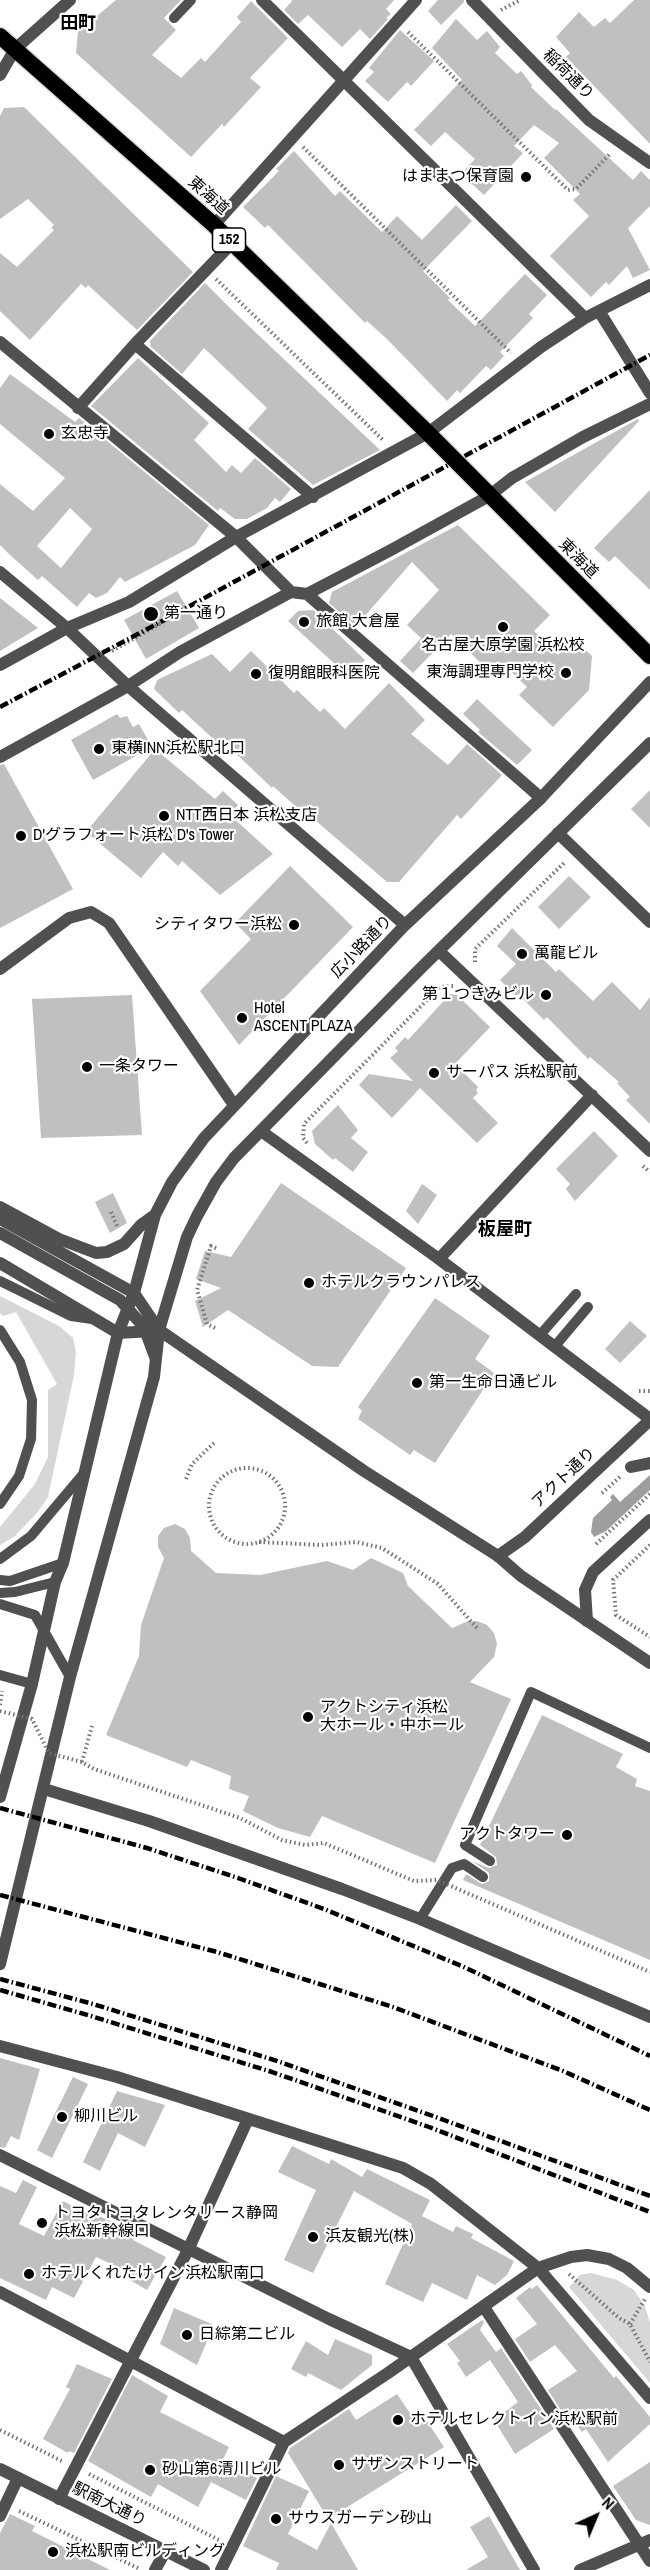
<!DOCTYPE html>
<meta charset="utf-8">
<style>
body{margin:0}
#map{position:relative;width:650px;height:2570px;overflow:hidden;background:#fff;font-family:"Archivo Narrow",sans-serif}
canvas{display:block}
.north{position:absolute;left:566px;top:2486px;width:60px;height:60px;-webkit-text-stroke:4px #fff;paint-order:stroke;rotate:44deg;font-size:16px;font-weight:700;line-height:24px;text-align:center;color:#000}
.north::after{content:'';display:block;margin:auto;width:21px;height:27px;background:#000;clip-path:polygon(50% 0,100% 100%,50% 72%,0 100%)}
</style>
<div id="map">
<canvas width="650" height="2570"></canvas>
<div class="north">N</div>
</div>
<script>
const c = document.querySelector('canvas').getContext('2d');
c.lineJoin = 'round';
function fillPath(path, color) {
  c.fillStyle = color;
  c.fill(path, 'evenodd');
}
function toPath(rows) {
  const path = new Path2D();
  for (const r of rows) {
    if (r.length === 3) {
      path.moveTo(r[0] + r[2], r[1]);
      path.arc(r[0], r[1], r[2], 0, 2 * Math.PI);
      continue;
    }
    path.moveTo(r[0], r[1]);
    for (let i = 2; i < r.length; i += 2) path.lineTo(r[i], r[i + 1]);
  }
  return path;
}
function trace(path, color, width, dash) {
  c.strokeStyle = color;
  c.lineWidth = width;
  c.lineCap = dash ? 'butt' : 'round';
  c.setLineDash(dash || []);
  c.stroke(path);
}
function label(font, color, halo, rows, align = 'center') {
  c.font = font + ' "Archivo Narrow","Noto Sans JP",sans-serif';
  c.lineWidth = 4.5;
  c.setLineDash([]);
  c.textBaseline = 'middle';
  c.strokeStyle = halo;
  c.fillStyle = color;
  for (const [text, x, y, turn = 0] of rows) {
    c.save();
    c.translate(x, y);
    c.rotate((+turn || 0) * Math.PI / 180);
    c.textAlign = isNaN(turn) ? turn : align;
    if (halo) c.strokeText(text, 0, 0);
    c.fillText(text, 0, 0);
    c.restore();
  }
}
fillPath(toPath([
 [0,1296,59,1326,73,1338,76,1352,74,1375,48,1497,37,1513,15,1536,0,1545,0,1527,35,1484,48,1457,48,1390,57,1384,16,1312,3,1316,0,1313],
 [591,2273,617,2280,634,2290,645,2306,650,2323,650,2383,569,2287,580,2275]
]), '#d7d7d7');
fillPath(toPath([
 [650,1475,650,1490,606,1531,594,1537,591,1532,593,1518,612,1500,610,1497,613,1494,620,1502]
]), '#9e9e9e');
fillPath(toPath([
 [116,0,181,0,164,18,176,30,152,55,181,78,201,58,205,62,241,22,237,17,251,1,288,38,250,78,261,87,224,127,222,124,191,157,76,53,78,32],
 [291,0,394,0,386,9,391,14,386,18,388,19,370,39,360,29,342,47,308,15,298,24,284,10,292,1],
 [438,0,464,0,464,2,441,25,428,11],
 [634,0,650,0,650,144,566,57,570,53,556,37,579,12,594,27,605,18,610,23],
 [456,19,477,40,487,31,500,47,495,53,517,74,521,71,532,85,531,87,555,110,556,109,633,180,641,171,650,180,650,206,628,228,650,270,633,278,627,266,609,285,606,282,591,297,550,256,589,216,573,200,580,194,544,158,559,143,534,125,514,146,523,153,484,195,461,174,475,159,445,132,431,146,414,130,462,80,432,48],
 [400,30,434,61,411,86,407,82,388,102,365,81,374,72,369,68],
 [24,107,193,272,137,330,88,285,86,288,81,284,30,340,0,311,0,253,17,267,54,230,51,228,54,225,28,199,0,219,0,116,4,108],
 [294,151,335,196,340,191,382,232,397,216,422,240,456,205,472,221,423,271,450,298,448,300,475,326,525,274,547,295,529,314,533,318,500,352,504,356,491,370,486,366,460,393,457,390,447,401,387,339,367,321,365,323,268,225,265,228,243,207,279,171,276,169],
 [205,283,233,311,380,450,313,485,248,429,267,408,204,348,182,374,150,346,151,344,149,342],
 [138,358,209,423,194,440,226,472,232,465,241,473,255,458,291,489,280,502,275,498,267,508,247,519,235,519,220,508,218,511,91,406],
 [10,374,75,422,79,418,209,525,195,545,125,582,120,577,107,593,96,598,89,593,77,607,42,576,38,580,9,554,0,545,0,484,33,511,65,478,0,424,0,388],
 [70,508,92,529,61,568,37,546],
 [638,419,639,421,555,512,525,482],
 [650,490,650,590,615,556,609,562,594,548],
 [458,525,550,615,534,631,558,655,574,639,592,656,589,690,553,727,519,695,527,687,502,663,492,674,451,634,413,673,400,661,421,638,407,625,439,590,412,562,356,626,329,603,332,592],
 [177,591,199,628,146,659,124,620],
 [0,598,38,628,0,651],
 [313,610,365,660,349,677,288,621,298,611],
 [251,651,294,693,297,690,320,712,324,708,345,729,389,683,425,720,411,734,448,765,467,744,502,775,461,819,457,815,399,882,387,882,315,820,313,822,273,786,272,788,225,743,222,747,182,710,179,713,154,689,157,680,212,654,230,672],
 [477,699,532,750,517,765,478,732,480,730,463,714],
 [117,714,120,718,127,716,133,727,139,724,152,747,93,780,71,740],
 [155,749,215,799,223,791,238,805,230,815,273,854,220,895,182,861,178,866,163,852,141,878,86,832],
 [4,764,73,889,0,928,0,765],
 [650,790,650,828,631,809],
 [290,866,353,927,239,1045,200,991,251,939,235,923],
 [569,876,591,897,559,929,538,907],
 [512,928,556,972,559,969,593,1001,612,982,640,1010,650,997,650,1124,626,1100,630,1097,617,1083,619,1082,590,1057,588,1059,547,1017,544,1020,518,994,516,996,500,980,516,964,497,946],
 [450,994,457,995,490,1027,455,1064,478,1087,476,1090,478,1093,473,1098,498,1123,477,1143,420,1088,392,1118,359,1085,369,1074,413,1081,390,1058,398,1051,395,1048,405,1037,408,1040],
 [132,995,142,1135,41,1138,32,999],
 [338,1105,358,1130,351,1138,368,1152,353,1172,335,1158,333,1160,315,1144,312,1131],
 [594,1131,618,1156,575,1201,566,1189,570,1184,556,1169],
 [281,1183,406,1268,338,1367,312,1366,228,1310,203,1327,195,1301,221,1288,196,1279,205,1251,231,1257],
 [422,1184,437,1195,418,1224,406,1211],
 [113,1193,127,1223,110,1233,95,1202],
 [435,1298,490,1336,475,1359,494,1373,435,1463,414,1450,410,1455,358,1419,362,1411,358,1407],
 [630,1321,647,1336,620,1363,605,1349],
 [175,1524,185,1529,190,1538,191,1551,216,1573,260,1575,327,1561,353,1570,371,1558,403,1573,408,1586,452,1628,468,1621,477,1621,487,1625,494,1633,497,1644,494,1657,470,1682,511,1699,435,1863,322,1816,310,1837,278,1828,243,1811,249,1796,229,1789,231,1776,191,1760,187,1767,106,1735,139,1656,141,1625,164,1558,158,1547,158,1536,164,1528],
 [542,1715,623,1754,616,1767,637,1779,635,1786,650,1791,650,1960,463,1880,466,1874,482,1884,489,1881,489,1873,472,1861,489,1868,497,1865,496,1857,480,1845],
 [0,2058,40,2069,19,2140,11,2136,5,2148,0,2147],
 [73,2077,88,2084,52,2158,37,2150],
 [117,2091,165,2105,145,2147,118,2133,100,2171,83,2162],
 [292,2146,329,2164,331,2159,362,2177,367,2169,430,2200,422,2216,453,2232,456,2226,473,2234,471,2238,514,2261,507,2275,495,2285,477,2275,467,2300,432,2283,423,2302,385,2284,412,2224,354,2191,313,2273,284,2260,316,2190,278,2172],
 [23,2180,37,2187,19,2224,44,2236,63,2201,92,2216,93,2213,110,2221,136,2235,133,2240,166,2257,147,2290,123,2276,126,2271,96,2257,74,2298,52,2287,46,2300,0,2278,0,2186,16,2193],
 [537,2285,614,2378,616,2376,650,2417,650,2424,608,2462,586,2429,582,2432,571,2417,567,2420,548,2390,577,2371,555,2345,530,2362,515,2339,537,2324,516,2298,530,2287,532,2289],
 [174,2308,214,2325,197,2365,160,2344],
 [482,2320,484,2322,480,2330,496,2352,501,2348,554,2429,515,2454,494,2420,518,2402,490,2360,466,2377,457,2363,460,2361,447,2344],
 [335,2339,372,2355,372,2365,341,2390,308,2373,306,2377,291,2369,306,2341,328,2355],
 [77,2364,112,2379,74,2453,69,2451,68,2453,43,2439,70,2389,66,2387],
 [132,2375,168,2396,160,2412,229,2447,221,2463,257,2478,246,2500,211,2482,198,2507,158,2484,151,2497,88,2461],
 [397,2394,414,2419,423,2415,444,2447,328,2519,288,2453,290,2448,349,2409,356,2420],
 [650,2462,650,2525,636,2520,613,2486],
 [276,2476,309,2491,288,2534,317,2550,331,2523,358,2570,276,2570,279,2563,243,2546],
 [10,2514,35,2526,32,2531,110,2570,0,2570,0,2533],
 [489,2516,520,2570,466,2570,488,2557,470,2527]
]), '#c0c0c0');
const trunk = toPath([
 [0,36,214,225,428,433,650,656]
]);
trace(trunk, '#dbdbdb', 19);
trace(toPath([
 [501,10,520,0],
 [408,32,568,190,576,189,611,153],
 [303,147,511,353],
 [216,279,383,440],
 [112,651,163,622,165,626],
 [475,962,475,949,564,863],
 [307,1143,303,1138,304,1124,440,987,453,986],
 [643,1166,650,1172],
 [111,1212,118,1228],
 [215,1328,207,1324,197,1290,211,1246,218,1249],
 [639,1391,650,1391],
 [247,1506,38],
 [186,1479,192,1464,214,1443],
 [602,1493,621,1476],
 [259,1542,321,1545,356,1542,382,1548,438,1584,477,1628],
 [596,1544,650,1494],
 [650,1545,613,1580,616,1615,650,1637],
 [0,1705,2,1691],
 [82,1762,92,1726],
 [569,2274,619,2318,630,2324,650,2362],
 [630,2324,645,2299],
 [0,2430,62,2461],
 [89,2474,219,2540],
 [19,2511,140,2569]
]), '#727272', 4, [1.5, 3]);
trace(toPath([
 [174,18,191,0],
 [0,1281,71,1316,92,1319],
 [0,1330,20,1362,32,1400,31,1439,19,1476,0,1504],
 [540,1335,576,1294],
 [555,1346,588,1307],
 [0,1559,31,1536,85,1472],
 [0,1580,10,1581,63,1563],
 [0,1593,15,1592,55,1582],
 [0,1604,35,1615,70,1677],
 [0,1675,32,1684],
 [490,1861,465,1845,531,1692,650,1748],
 [420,1919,452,1868,464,1864,483,1877]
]), '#505050', 10);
trace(toPath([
 [631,1467,650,1463]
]), '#505050', 12);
trace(toPath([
 [262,0,585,318],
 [472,0,589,120,650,163],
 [214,225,416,0],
 [599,311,650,393],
 [0,342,236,537,291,592],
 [135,344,313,497],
 [78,408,135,344,232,243],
 [0,572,67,628,128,686],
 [307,594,541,798],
 [0,665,67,628,129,602,236,537,428,433,541,347,585,318,650,285],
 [0,757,128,686,180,652,291,592,307,594,391,550,489,496,512,478,583,437,650,404],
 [558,833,650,922],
 [439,951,650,1151],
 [0,969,69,918,91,912,109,923,234,1105],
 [261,1131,439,1259,650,1419],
 [439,1259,592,1095],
 [498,1556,525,1537,650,1420],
 [587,1621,585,1590,593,1572,650,1520],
 [0,2046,117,2077,403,2168,431,2184,538,2268,650,2398],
 [0,2155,329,2319,411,2357,534,2570],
 [0,2292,284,2442],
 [484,2307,650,2561],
 [59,2499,188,2250,248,2119],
 [0,2516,18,2478],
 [155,2570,165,2552],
 [221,2570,284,2442,388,2373,538,2268,571,2257,587,2255,609,2259,627,2268,650,2287],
 [580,2570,650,2540]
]), '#505050', 12);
trace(toPath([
 [0,75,15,49,70,0],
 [128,686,405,925],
 [0,1207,59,1239,96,1253,107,1252,124,1244,141,1225,155,1215],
 [0,1219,134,1293,159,1330,364,1471,498,1556,521,1576,650,1663],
 [0,1233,120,1300,144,1327,155,1357],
 [0,1263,118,1333,152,1331],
 [44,1789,149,1821,342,1889,420,1919,650,2017],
 [0,1797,32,1684,55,1582,63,1563,118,1333,134,1293,155,1215,172,1182,204,1138,405,925,541,798,650,682],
 [0,1964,70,1677,154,1377,159,1330,187,1237,197,1216,216,1182,234,1158,420,969,650,743],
 [0,2469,204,2570]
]), '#505050', 12);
trace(trunk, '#000', 16);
trace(toPath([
 [0,707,155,625,650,355],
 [0,1808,147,1848,238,1878,324,1909,464,1967,650,2056],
 [0,1895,217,1952,393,2007,563,2071,650,2110],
 [0,1979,93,2004,274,2060,433,2116,650,2196],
 [0,1990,91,2016,272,2072,429,2127,650,2212]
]), '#000', 4.5, [9, 3, 1.5, 3]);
trace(toPath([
 [0,1711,32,1719,49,1753,82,1762,94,1769,240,1818,282,1840,305,1845,324,1843,414,1881,437,1880,650,1972]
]), '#727272', 4, [1.5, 3]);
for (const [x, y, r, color] of [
 [526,177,6,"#000"],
 [49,434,6,"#000"],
 [151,614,8,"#000"],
 [304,622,6,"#000"],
 [503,627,6,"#000"],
 [566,673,6,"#000"],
 [256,674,6,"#000"],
 [99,749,6,"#000"],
 [164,816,6,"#000"],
 [21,836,6,"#000"],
 [294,925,6,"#000"],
 [522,954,6,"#000"],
 [546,995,6,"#000"],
 [242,1018,6,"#000"],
 [87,1067,6,"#000"],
 [434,1073,6,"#000"],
 [309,1283,6,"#000"],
 [417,1383,6,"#000"],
 [308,1717,6,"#000"],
 [567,1835,6,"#000"],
 [62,2117,6,"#000"],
 [42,2223,6,"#000"],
 [313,2237,6,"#000"],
 [29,2274,6,"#000"],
 [187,2335,6,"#000"],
 [398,2420,6,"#000"],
 [339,2465,6,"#000"],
 [150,2470,6,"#000"],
 [276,2519,6,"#000"],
 [53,2552,6,"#000"]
]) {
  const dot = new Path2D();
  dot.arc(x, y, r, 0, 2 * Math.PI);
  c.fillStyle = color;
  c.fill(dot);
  trace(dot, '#fff', 2);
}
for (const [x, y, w] of [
 [229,240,33]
]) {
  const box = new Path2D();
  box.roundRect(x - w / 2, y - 12, w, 24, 4.5);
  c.fillStyle = '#fff';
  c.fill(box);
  trace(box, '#000', 1.5);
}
label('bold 15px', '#000', null, [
 ["152",229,240]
]);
label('16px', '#000', '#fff', [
 ["稲荷通り",568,75,45],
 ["東海道",208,196,42],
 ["東海道",578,559,45],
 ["広小路通り",362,947,-46],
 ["アクト通り",564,1478,-43],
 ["駅南大通り",109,2505,26]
]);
label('16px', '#000', '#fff', [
 ["はままつ保育園",514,177,"right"],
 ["玄忠寺",61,434],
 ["第一通り",164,614],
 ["旅館 大倉屋",316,622],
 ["名古屋大原学園 浜松校",503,646,"center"],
 ["東海調理専門学校",554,673,"right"],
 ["復明館眼科医院",268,674],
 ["東横INN浜松駅北口",111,749],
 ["NTT西日本 浜松支店",176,816],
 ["D'グラフォート浜松 D's Tower",33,836],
 ["シティタワー浜松",282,925,"right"],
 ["萬龍ビル",534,954],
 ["第１つきみビル",534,995,"right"],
 ["Hotel",254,1009],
 ["ASCENT PLAZA",254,1027],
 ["一条タワー",99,1067],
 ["サーパス 浜松駅前",446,1073],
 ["ホテルクラウンパレス",321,1283],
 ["第一生命日通ビル",429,1383],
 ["アクトシティ浜松",320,1708],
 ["大ホール・中ホール",320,1726],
 ["アクトタワー",555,1835,"right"],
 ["柳川ビル",74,2117],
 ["トヨタトヨタレンタリース静岡",54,2214],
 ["浜松新幹線口",54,2232],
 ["浜友観光(株)",325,2237],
 ["ホテルくれたけイン浜松駅南口",41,2274],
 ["日綜第二ビル",199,2335],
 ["ホテルセレクトイン浜松駅前",410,2420],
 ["サザンストリート",351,2465],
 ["砂山第6清川ビル",162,2470],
 ["サウスガーデン砂山",288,2519],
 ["浜松駅南ビルディング",65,2552]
], 'left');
label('bold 18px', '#000', '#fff', [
 ["田町",78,24],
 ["板屋町",505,1230]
]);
</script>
